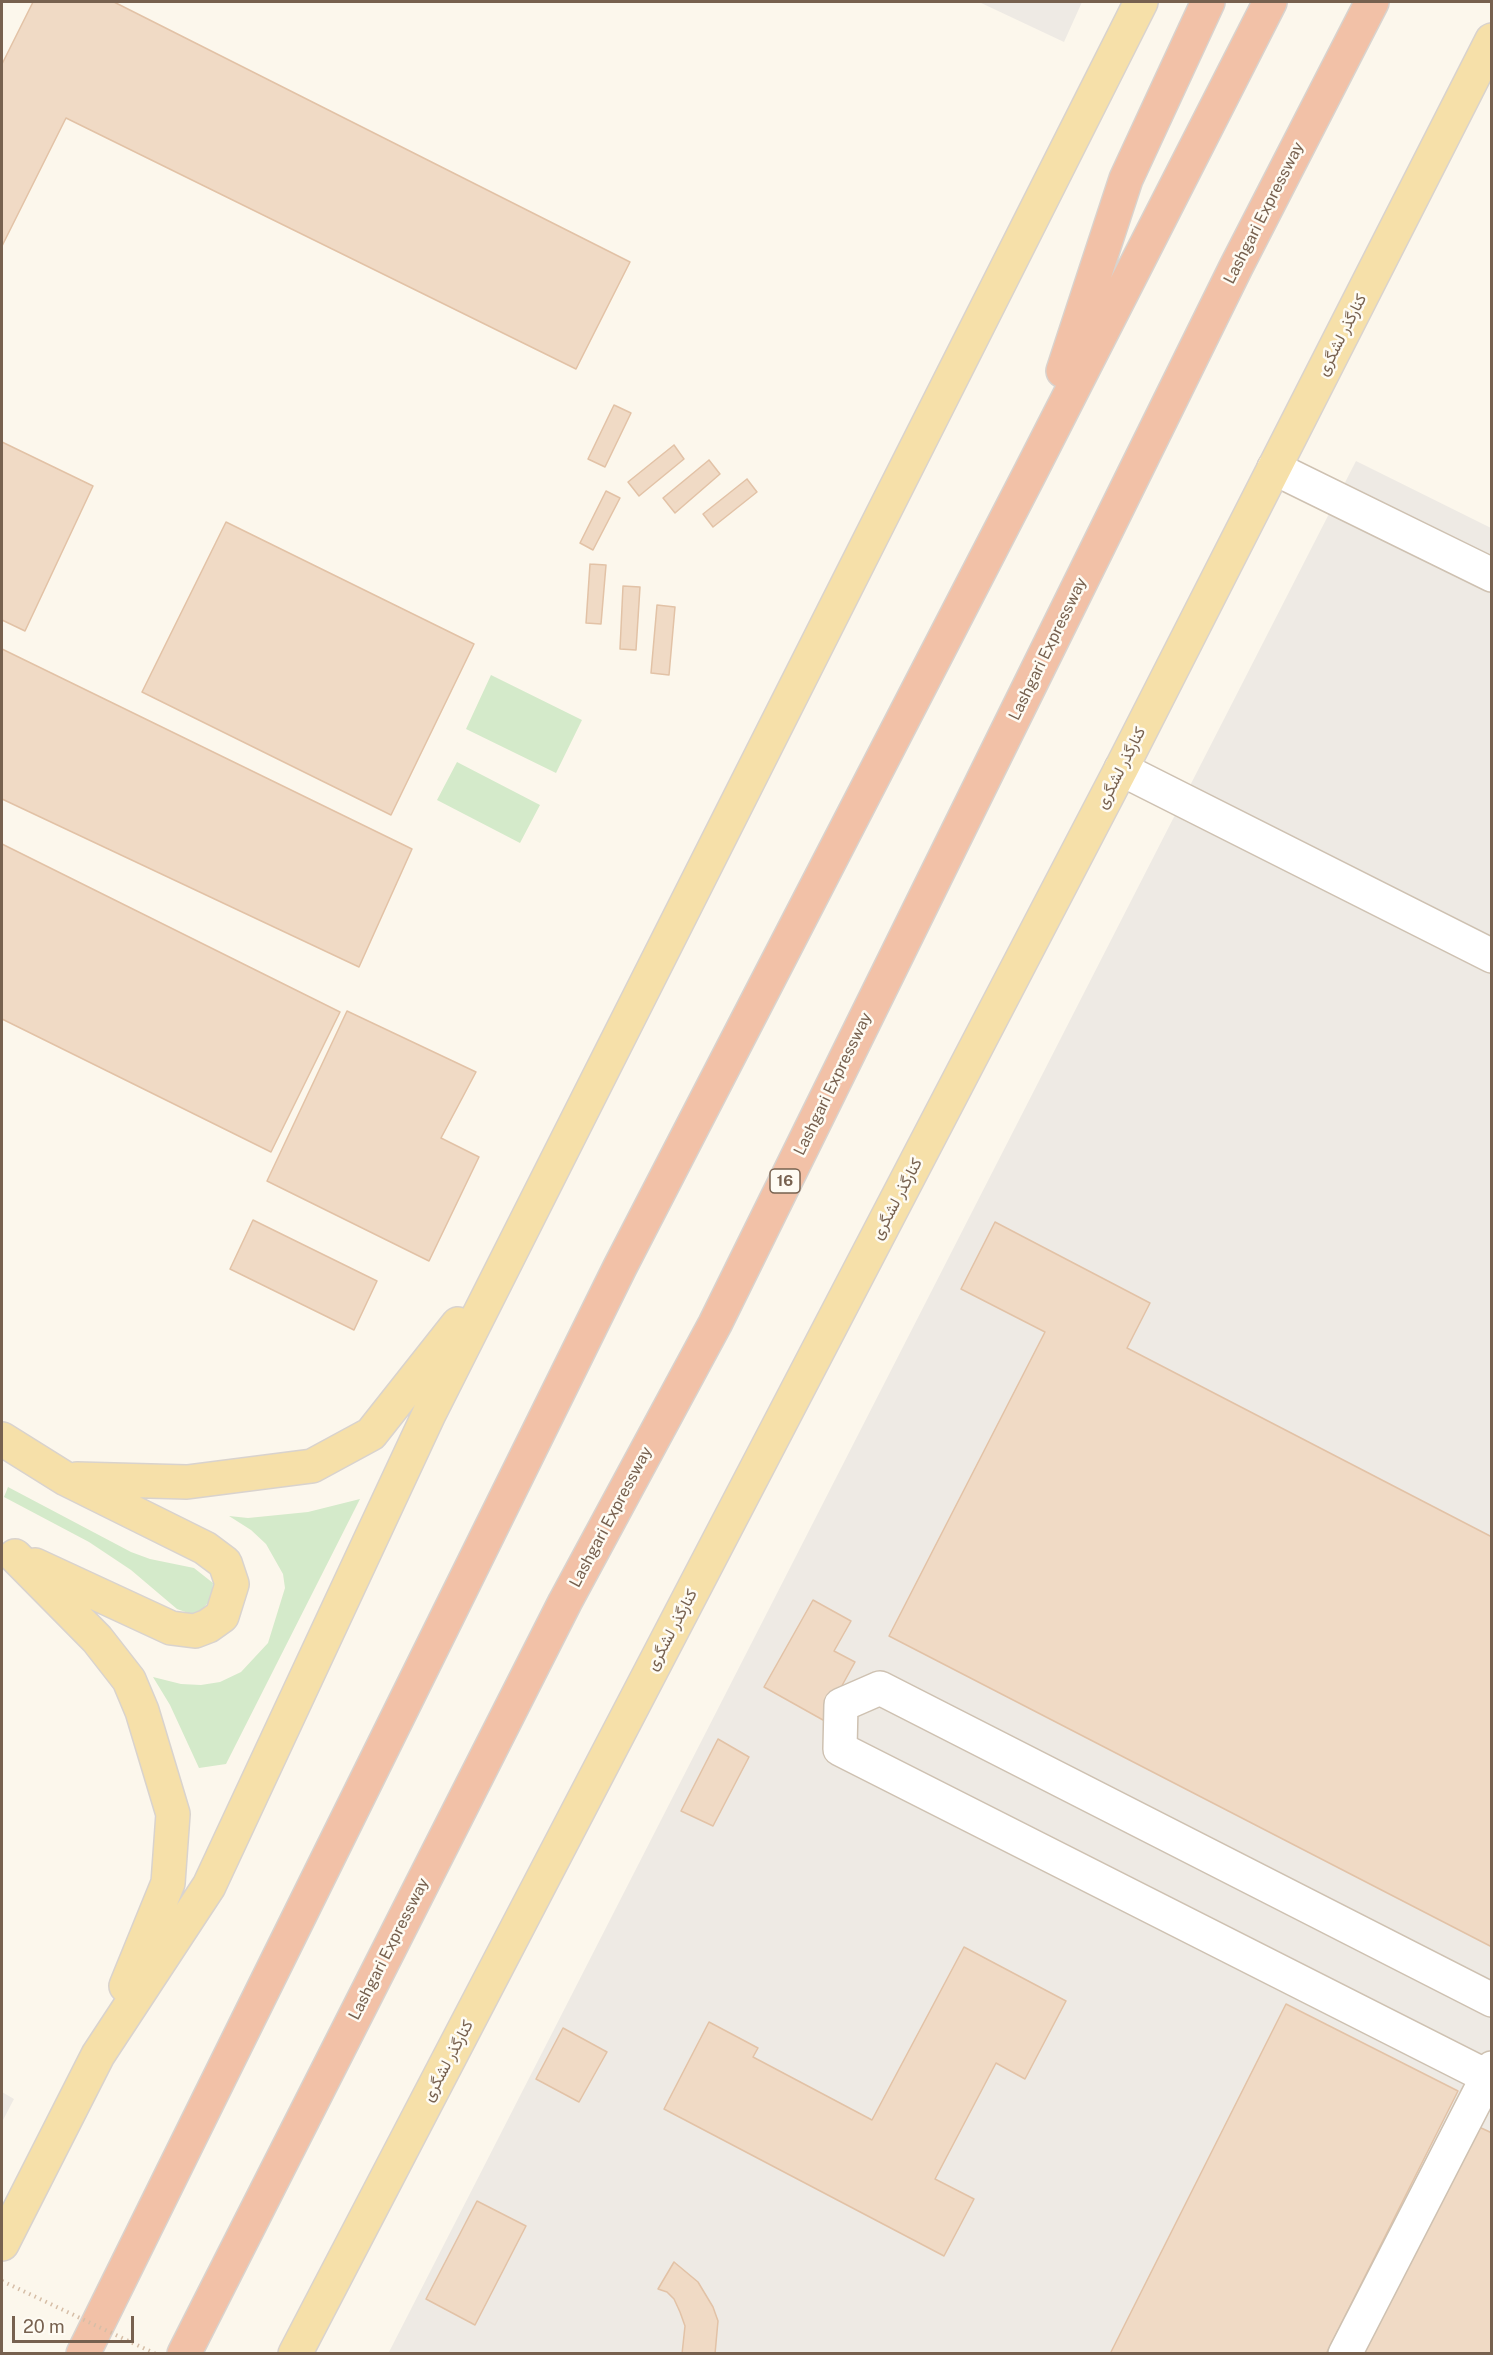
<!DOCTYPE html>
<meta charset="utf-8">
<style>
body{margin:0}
#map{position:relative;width:1493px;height:2355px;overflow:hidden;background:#fcf7ec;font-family:"Public Sans",sans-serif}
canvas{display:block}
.frame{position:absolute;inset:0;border:3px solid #77614f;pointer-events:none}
.scale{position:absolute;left:12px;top:2316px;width:122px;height:27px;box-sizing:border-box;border:3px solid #77614f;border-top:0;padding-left:8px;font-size:18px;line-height:21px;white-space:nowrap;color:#77614f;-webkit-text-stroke:4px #fefbf3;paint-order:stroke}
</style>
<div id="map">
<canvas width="1493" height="2355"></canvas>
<div class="frame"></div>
<div class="scale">20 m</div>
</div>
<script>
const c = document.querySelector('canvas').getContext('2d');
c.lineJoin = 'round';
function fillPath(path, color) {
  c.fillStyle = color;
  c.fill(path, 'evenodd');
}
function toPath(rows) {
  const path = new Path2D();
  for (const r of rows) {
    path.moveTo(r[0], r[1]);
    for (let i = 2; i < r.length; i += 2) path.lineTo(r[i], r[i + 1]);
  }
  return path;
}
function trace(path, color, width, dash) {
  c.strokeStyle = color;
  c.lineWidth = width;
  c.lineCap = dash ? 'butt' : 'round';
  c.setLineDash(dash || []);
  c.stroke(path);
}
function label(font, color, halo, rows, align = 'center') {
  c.font = font + ' "Public Sans",Vazirmatn,sans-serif';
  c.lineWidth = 5;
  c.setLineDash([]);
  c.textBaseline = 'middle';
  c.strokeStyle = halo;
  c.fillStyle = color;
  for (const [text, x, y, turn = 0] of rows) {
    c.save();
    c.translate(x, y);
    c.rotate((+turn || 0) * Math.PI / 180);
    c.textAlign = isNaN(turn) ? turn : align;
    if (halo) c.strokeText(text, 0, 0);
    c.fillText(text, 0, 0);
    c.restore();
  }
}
fillPath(toPath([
 [979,2,1082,2,1064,42],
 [1356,461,1491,528,1491,2353,388,2354],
 [2,2092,14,2099,2,2122]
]), '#eeeae4');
fillPath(toPath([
 [491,675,582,720,556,773,466,729],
 [457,762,540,805,520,843,437,800],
 [8,1487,131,1552,150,1559,194,1568,213,1583,212,1598,201,1611,191,1614,177,1609,131,1570,89,1542,4,1497],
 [360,1499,226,1764,199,1768,170,1705,153,1677,181,1684,201,1685,220,1682,241,1672,268,1643,285,1588,283,1574,266,1544,251,1530,229,1516,248,1518,308,1512]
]), '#d4eaca');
const building = toPath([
 [33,2,114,2,630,262,576,369,66,118,2,246,2,64,33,2],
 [614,405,631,413,605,467,588,459,614,405],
 [2,442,93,486,25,631,2,620,2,442],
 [674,445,684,459,639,496,628,482,674,445],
 [709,460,720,474,675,513,663,498,709,460],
 [747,479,757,492,713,527,703,514,747,479],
 [606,491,620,498,593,550,580,543,606,491],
 [226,522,474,644,391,815,142,692,226,522],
 [590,564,606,565,601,624,586,623,590,564],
 [623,586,640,587,636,650,620,649,623,586],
 [657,605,675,607,669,675,651,673,657,605],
 [2,649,412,849,359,967,2,799,2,649],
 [2,844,340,1012,271,1152,2,1019,2,844],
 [347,1011,476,1072,441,1138,479,1157,429,1261,267,1181,347,1011],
 [253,1220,377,1281,354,1330,230,1269,253,1220],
 [995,1222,1150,1303,1127,1348,1492,1537,1492,1947,889,1636,1045,1332,961,1289,995,1222],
 [813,1600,851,1621,834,1651,855,1662,823,1720,764,1687,813,1600],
 [718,1739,749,1757,713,1826,681,1811,718,1739],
 [964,1947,1066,2001,1025,2079,996,2063,935,2179,974,2199,944,2256,664,2109,709,2022,758,2048,753,2057,872,2120,964,1947],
 [1286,2004,1458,2091,1326,2354,1110,2354,1286,2004],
 [563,2028,607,2052,579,2102,536,2079,563,2028],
 [1479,2127,1492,2133,1492,2354,1362,2354,1479,2127],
 [477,2201,526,2226,475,2325,426,2299,477,2201],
 [674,2262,698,2282,713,2307,718,2321,715,2354,682,2354,685,2326,680,2312,674,2299,667,2292,658,2289,674,2262]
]);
fillPath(building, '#f0dac5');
trace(building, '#e2c2a6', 1.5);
const minor = toPath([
 [1274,468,1492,575],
 [1121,769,1492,956],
 [1492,2000,880,1688,841,1705,840,1749,1492,2079],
 [1345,2354,1492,2068]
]);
const major = toPath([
 [2,1439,66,1479,205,1548,225,1563,232,1584,222,1616,208,1626,195,1631,171,1628,35,1565],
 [77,1479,187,1482,312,1466,371,1434,458,1324],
 [15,1556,97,1639,129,1680,142,1711,173,1814,168,1883,126,1986],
 [2,2244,98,2055,209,1886,429,1414,1141,2],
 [295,2354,1121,769,1492,40]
]);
const highway = toPath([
 [1063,371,1126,179,1208,2],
 [83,2354,620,1267,1030,473,1270,2],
 [184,2354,565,1602,715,1324,1236,267,1372,2]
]);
trace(minor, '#cec1b1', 36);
trace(major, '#d9d3ce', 36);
trace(highway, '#d9d3ce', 36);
trace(minor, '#fff', 33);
trace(major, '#f6e0a9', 33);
trace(highway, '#f2c1a7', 33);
trace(toPath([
 [2,2281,156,2354]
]), '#d6bea7', 4, [1.5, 4.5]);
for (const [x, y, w] of [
 [785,1181,30]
]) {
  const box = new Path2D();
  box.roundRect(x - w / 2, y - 12, w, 24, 4.5);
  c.fillStyle = '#fefbf3';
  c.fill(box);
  trace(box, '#77614f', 1.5);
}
label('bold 15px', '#77614f', null, [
 ["16",785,1181]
]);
label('16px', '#77614f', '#fefbf3', [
 ["Lashgari Expressway",1264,213,-63],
 ["کنارگذر لشگری",1342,335,-63],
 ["Lashgari Expressway",1048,649,-64],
 ["کنارگذر لشگری",1121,768,-63],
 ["Lashgari Expressway",833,1084,-64],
 ["کنارگذر لشگری",897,1199,-62],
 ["Lashgari Expressway",611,1517,-62],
 ["کنارگذر لشگری",672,1630,-62],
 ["Lashgari Expressway",389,1949,-63],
 ["کنارگذر لشگری",448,2061,-62]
]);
</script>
